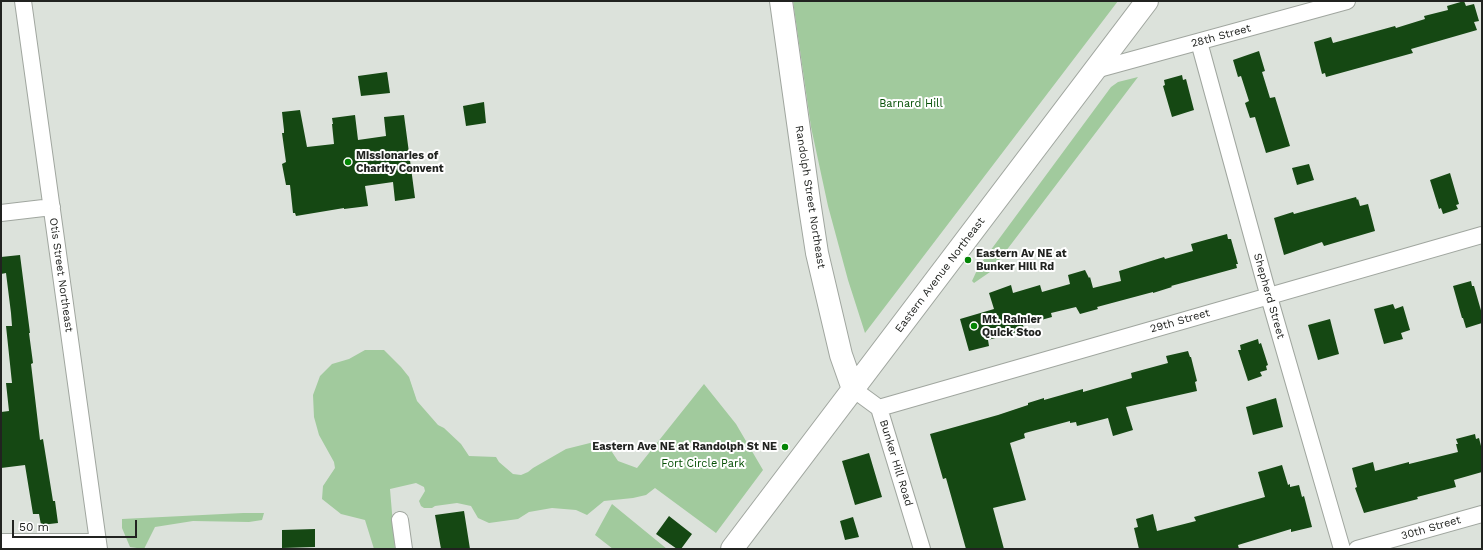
<!DOCTYPE html>
<style>
body{margin:0}
#map{position:relative;width:1483px;height:550px;overflow:hidden;background:#dce2db;font-family:"Work Sans",sans-serif}
canvas{display:block}
.frame{position:absolute;inset:0;border:2px solid #212320;pointer-events:none}
.scale{position:absolute;left:12px;top:520px;width:125px;height:18px;box-sizing:border-box;border:2px solid #212320;border-top:0;padding-left:5px;font-size:12px;line-height:14px;white-space:nowrap;color:#212320;-webkit-text-stroke:3px #fff;paint-order:stroke}
</style>
<div id="map">
<canvas width="1483" height="550"></canvas>
<div class="frame"></div>
<div class="scale">50 m</div>
</div>
<script>
const c = document.querySelector('canvas').getContext('2d');
c.lineJoin = 'round';
function fillPath(path, color) {
  c.fillStyle = color;
  c.fill(path, 'evenodd');
}
function toPath(rows) {
  const path = new Path2D();
  for (const r of rows) {
    path.moveTo(r[0], r[1]);
    for (let i = 2; i < r.length; i += 2) path.lineTo(r[i], r[i + 1]);
  }
  return path;
}
function trace(path, color, width, dash) {
  c.strokeStyle = color;
  c.lineWidth = width;
  c.lineCap = dash ? 'butt' : 'round';
  c.setLineDash(dash || []);
  c.stroke(path);
}
function label(font, color, halo, rows, align = 'center') {
  c.font = font + ' "Work Sans",sans-serif';
  c.lineWidth = 4;
  c.setLineDash([]);
  c.textBaseline = 'middle';
  c.strokeStyle = halo;
  c.fillStyle = color;
  for (const [text, x, y, turn = 0] of rows) {
    c.save();
    c.translate(x, y);
    c.rotate((+turn || 0) * Math.PI / 180);
    c.textAlign = isNaN(turn) ? turn : align;
    if (halo) c.strokeText(text, 0, 0);
    c.fillText(text, 0, 0);
    c.restore();
  }
}
fillPath(toPath([
 [793,1,1118,1,865,333,848,280,828,206,811,127],
 [1138,77,990,272,974,283,972,281,979,266,1111,87,1118,82],
 [365,350,384,350,401,367,409,377,417,401,438,425,444,428,461,444,469,456,496,457,499,462,513,474,521,475,528,472,533,468,566,449,594,442,612,452,618,461,637,468,704,384,736,424,763,470,716,533,655,488,646,495,633,498,604,501,587,515,576,510,552,508,529,512,518,519,489,523,478,518,471,506,457,503,435,506,432,508,424,508,421,506,419,501,425,491,424,487,416,483,390,489,395,549,374,549,365,520,341,514,322,499,323,486,335,468,334,462,319,435,314,417,313,395,320,376,332,364,349,359],
 [612,504,667,549,613,549,595,535],
 [243,513,264,513,262,520,249,522,193,521,155,527,144,549,130,547,122,528,122,519]
]), '#a1ca9d');
fillPath(toPath([
 [1464,1,1466,6,1474,4,1479,21,1474,22,1477,30,1411,49,1413,53,1326,77,1325,73,1322,74,1314,42,1331,37,1333,43,1395,26,1396,28,1425,19,1424,16,1448,10,1447,6],
 [1259,51,1265,71,1262,72,1270,98,1275,97,1290,146,1266,153,1255,117,1250,118,1245,103,1249,101,1241,76,1238,77,1233,60],
 [387,72,390,93,361,96,358,76],
 [1182,75,1183,80,1186,79,1194,110,1172,117,1163,86,1165,85,1164,80],
 [484,102,486,123,466,126,463,106],
 [300,110,307,147,334,144,332,124,333,124,332,118,355,115,358,140,386,136,384,117,404,115,415,198,395,201,393,182,365,186,368,206,344,209,344,208,296,216,295,213,293,213,290,185,286,185,282,164,286,162,282,133,284,133,284,130,282,112],
 [1309,164,1314,180,1297,185,1292,168],
 [1450,173,1459,204,1456,205,1458,209,1443,214,1441,208,1439,209,1430,180],
 [1356,197,1357,200,1358,199,1360,206,1368,204,1375,231,1324,246,1322,242,1284,255,1274,218,1293,212,1294,214],
 [1227,234,1228,239,1231,239,1238,264,1236,264,1237,268,1171,286,1172,287,1153,293,1153,292,1097,307,1098,309,1080,314,1076,307,1051,313,1052,317,1023,325,1024,330,988,340,989,346,969,351,960,319,994,309,989,293,1011,285,1013,293,1040,285,1042,292,1070,284,1068,275,1085,270,1089,278,1090,277,1093,288,1121,281,1119,271,1164,257,1165,259,1193,251,1191,244],
 [20,255,30,333,29,333,33,363,31,364,40,440,43,439,53,501,55,501,58,523,41,525,39,514,33,514,25,465,1,468,1,412,9,411,6,383,12,383,6,326,12,326,11,313,6,273,1,274,1,257],
 [1471,281,1472,286,1474,286,1482,314,1482,323,1466,328,1463,318,1462,318,1453,286],
 [1393,304,1395,309,1403,306,1410,330,1401,333,1403,339,1384,344,1374,309],
 [1330,319,1339,354,1318,360,1308,325],
 [1258,339,1259,344,1261,343,1268,365,1266,366,1267,370,1260,372,1262,376,1248,381,1238,350,1241,350,1240,345],
 [1188,351,1190,357,1191,357,1197,381,1195,382,1197,391,1126,407,1133,430,1113,436,1108,418,1077,426,1076,422,1070,423,1070,421,1025,433,1024,434,1025,438,1010,443,1026,500,993,508,1004,549,966,549,946,478,943,479,930,434,998,415,1028,405,1028,403,1044,398,1044,400,1083,389,1083,392,1132,378,1131,373,1168,363,1166,356],
 [1276,398,1283,427,1253,435,1246,407],
 [1475,434,1476,439,1479,438,1482,450,1482,472,1454,480,1456,487,1417,497,1418,499,1364,513,1355,488,1357,487,1352,468,1373,462,1375,471,1409,462,1409,464,1458,452,1456,444,1458,444,1456,439],
 [869,453,882,497,855,505,842,461],
 [1282,465,1288,485,1290,484,1290,487,1299,485,1302,497,1304,496,1312,527,1291,532,1291,529,1238,545,1239,549,1139,549,1134,528,1138,527,1136,519,1153,514,1157,531,1196,521,1194,517,1265,497,1258,472],
 [464,511,470,549,441,549,435,515],
 [669,516,692,534,681,549,677,549,656,534],
 [853,517,859,537,845,540,840,521],
 [315,529,315,547,282,548,282,530]
]), '#154813');
const street = toPath([
 [23,1,99,549],
 [1199,42,1265,283,1342,549],
 [1095,70,1347,1],
 [1,213,52,207],
 [853,389,879,408,922,549],
 [879,408,1482,235],
 [400,520,404,549],
 [1,542,98,542],
 [1357,549,1482,514]
]);
const secondary = toPath([
 [781,1,809,201,817,253,841,355,853,389],
 [732,549,1147,1]
]);
trace(street, '#a0a69f', 18);
trace(secondary, '#a0a69f', 24);
trace(street, '#fff', 16);
trace(secondary, '#fff', 22);
for (const [x, y, r, color] of [
 [348,162,4,"#038404"],
 [968,260,4,"#038404"],
 [974,326,4,"#038404"],
 [785,447,4,"#038404"]
]) {
  const dot = new Path2D();
  dot.arc(x, y, r, 0, 2 * Math.PI);
  c.fillStyle = color;
  c.fill(dot);
  trace(dot, '#fff', 1.5);
}
label('11px', '#212320', '#fff', [
 ["28th Street",1221,36,-15],
 ["Randolph Street Northeast",810,197,81],
 ["Otis Street Northeast",61,275,82],
 ["Eastern Avenue Northeast",940,275,-53],
 ["Shepherd Street",1269,296,74],
 ["29th Street",1180,321,-16],
 ["Bunker Hill Road",896,463,73],
 ["30th Street",1431,528,-16]
]);
label('11px', '#055005', '#fff', [
 ["Barnard Hill",911,104],
 ["Fort Circle Park",703,464]
]);
label('bold 11px', '#212320', '#fff', [
 ["Missionaries of",356,156],
 ["Charity Convent",356,169],
 ["Eastern Av NE at",976,254],
 ["Bunker Hill Rd",976,267],
 ["Mt. Rainier",982,320],
 ["Quick Stoo",982,333],
 ["Eastern Ave NE at Randolph St NE",777,447,"right"]
], 'left');
</script>
